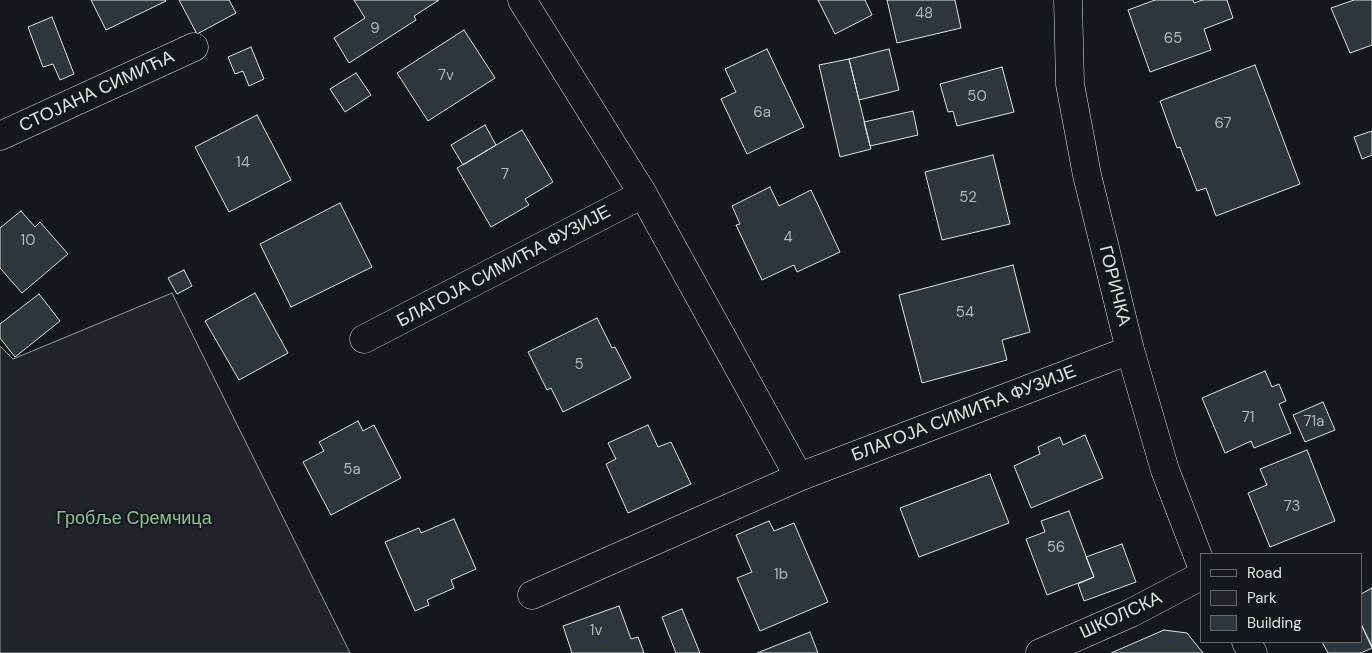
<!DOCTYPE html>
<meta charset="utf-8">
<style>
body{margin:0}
#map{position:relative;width:1372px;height:653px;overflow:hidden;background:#14181c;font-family:"DM Sans",sans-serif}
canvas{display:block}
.legend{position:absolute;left:1200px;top:553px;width:162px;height:90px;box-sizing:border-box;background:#14181c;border:1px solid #626a69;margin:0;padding:6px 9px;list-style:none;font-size:15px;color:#d8e6dc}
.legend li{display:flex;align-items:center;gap:10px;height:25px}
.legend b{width:25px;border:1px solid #626a69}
</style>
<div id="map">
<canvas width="1372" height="653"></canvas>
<ul class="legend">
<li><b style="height:6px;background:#14181c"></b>Road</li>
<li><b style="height:14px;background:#202428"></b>Park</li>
<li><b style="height:14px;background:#2c363c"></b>Building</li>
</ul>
</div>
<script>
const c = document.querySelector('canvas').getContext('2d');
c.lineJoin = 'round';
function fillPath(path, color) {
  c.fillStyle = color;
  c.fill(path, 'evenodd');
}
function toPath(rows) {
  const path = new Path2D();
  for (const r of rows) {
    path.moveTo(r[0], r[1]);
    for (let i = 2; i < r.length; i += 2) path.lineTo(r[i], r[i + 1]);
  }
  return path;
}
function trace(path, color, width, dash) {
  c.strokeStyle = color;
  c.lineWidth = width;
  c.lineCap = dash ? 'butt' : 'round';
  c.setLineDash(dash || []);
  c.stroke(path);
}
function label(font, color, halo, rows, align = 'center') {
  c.font = font + ' "DM Sans",sans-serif';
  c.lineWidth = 4;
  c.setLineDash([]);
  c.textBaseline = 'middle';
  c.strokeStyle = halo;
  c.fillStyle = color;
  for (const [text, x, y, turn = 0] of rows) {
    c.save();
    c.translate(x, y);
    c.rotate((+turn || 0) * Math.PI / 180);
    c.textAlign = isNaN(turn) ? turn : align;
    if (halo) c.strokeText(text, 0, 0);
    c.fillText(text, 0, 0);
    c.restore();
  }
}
const green = toPath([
 [172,293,350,653,0,653,0,346,13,359,172,293]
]);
fillPath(green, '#202428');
trace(green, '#939e99', 1);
const building = toPath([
 [91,0,165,0,166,1,106,30,91,0],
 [179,0,229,0,236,13,197,34,179,0],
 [354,0,439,0,414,16,416,20,349,63,334,38,365,18,354,0],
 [818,0,865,0,872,15,835,34,818,0],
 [887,0,955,0,961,28,897,43,887,0],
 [1155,0,1193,0,1194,3,1203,0,1227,0,1233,18,1204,29,1211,50,1150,72,1128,10,1155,0],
 [1354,0,1372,0,1372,45,1350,53,1331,8,1354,0],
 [52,17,74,74,60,80,53,64,43,67,28,27,52,17],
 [464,30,495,78,428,121,397,73,464,30],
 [251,47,264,79,249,86,243,71,235,74,228,57,251,47],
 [767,49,804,127,747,154,721,99,736,92,725,69,767,49],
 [889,49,899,90,859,100,849,59,889,49],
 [849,59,871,149,840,157,819,65,849,59],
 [1255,65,1300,184,1216,216,1206,188,1197,191,1180,147,1177,148,1160,101,1255,65],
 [1002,67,1014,112,957,126,953,111,948,112,940,84,1002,67],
 [356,73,371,95,345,112,330,89,356,73],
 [913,111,918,135,870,146,864,122,913,111],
 [257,115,291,180,229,212,195,147,257,115],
 [485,125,496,145,463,165,451,145,485,125],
 [522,130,553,182,525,199,529,205,491,227,457,168,522,130],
 [1372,131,1372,155,1362,159,1354,137,1372,131],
 [993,155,1010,224,942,240,925,172,993,155],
 [770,187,779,206,811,190,840,252,797,272,794,265,762,280,736,225,740,224,732,206,770,187],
 [340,203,372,267,291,307,260,244,340,203],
 [21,211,35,227,40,222,68,254,22,293,0,268,0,228,21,211],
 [1013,265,1030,332,1002,340,1007,360,922,383,899,295,1013,265],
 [184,270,192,286,177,294,168,278,184,270],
 [255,293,288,353,239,380,205,321,255,293],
 [39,294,60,321,15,357,0,338,0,324,39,294],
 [597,318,612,348,615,347,631,378,563,412,551,388,547,390,528,352,597,318],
 [1265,371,1272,387,1279,384,1286,401,1279,404,1291,433,1254,448,1251,441,1225,453,1202,398,1265,371],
 [1323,402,1335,430,1305,442,1293,415,1323,402],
 [358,421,363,431,374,425,401,478,331,515,303,462,324,451,319,442,358,421],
 [648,425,658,447,671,442,691,484,628,513,606,464,616,459,608,443,648,425],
 [1085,435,1103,478,1031,508,1014,466,1040,454,1038,447,1060,437,1063,445,1085,435],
 [1307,450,1335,521,1270,547,1248,493,1267,485,1260,469,1307,450],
 [990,474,1009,523,919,557,900,508,990,474],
 [1069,511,1094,577,1047,595,1026,539,1045,532,1041,521,1069,511],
 [454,519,476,569,451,580,454,588,427,600,429,605,415,611,385,542,419,528,421,533,454,519],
 [769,521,774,531,794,523,828,602,760,631,737,578,752,572,736,535,769,521],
 [1122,544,1136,582,1084,601,1078,584,1094,577,1086,557,1122,544],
 [1372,588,1372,646,1361,624,1361,594,1372,588],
 [619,606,631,639,638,637,644,653,572,653,563,626,619,606],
 [682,609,700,653,676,653,662,617,682,609],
 [1361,624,1372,648,1361,653,1328,653,1322,642,1361,642,1361,624],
 [1164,630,1187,633,1203,653,1111,653,1164,630],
 [810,632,818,653,757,653,810,632]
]);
fillPath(building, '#2c363c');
trace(building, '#d8e6dc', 1);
const minor = toPath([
 [522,0,643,194,799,477,1130,350],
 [1068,0,1070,84,1087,175,1130,350,1165,470,1201,564],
 [0,136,194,47],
 [364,339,643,194],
 [532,595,799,477],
 [1246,642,1253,653],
 [1040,653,1131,613,1201,576]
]);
trace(minor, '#d8e6dc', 29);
trace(minor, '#14181c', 28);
label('15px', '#adbab4', null, [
 ["48",924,14],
 ["9",375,29],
 ["65",1173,39],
 ["7v",446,76],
 ["50",977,97],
 ["6a",762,113],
 ["67",1223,124],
 ["14",243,163],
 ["7",505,175],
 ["52",968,198],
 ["4",788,238],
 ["10",28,241],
 ["54",965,313],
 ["5",579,365],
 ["71",1248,418],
 ["71a",1314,422],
 ["5a",352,470],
 ["73",1292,507],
 ["56",1056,548],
 ["1b",781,575],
 ["1v",596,631]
]);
label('18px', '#d8e6dc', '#14181c', [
 ["СТОЈАНА СИМИЋА",97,92,-25],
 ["БЛАГОЈА СИМИЋА ФУЗИЈЕ",504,267,-28],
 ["ГОРИЧКА",1114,286,76],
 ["БЛАГОЈА СИМИЋА ФУЗИЈЕ",964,414,-21],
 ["ШКОЛСКА",1121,616,-25]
]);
label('18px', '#8ac095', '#14181c', [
 ["Гробље Сремчица",134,519]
]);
</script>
